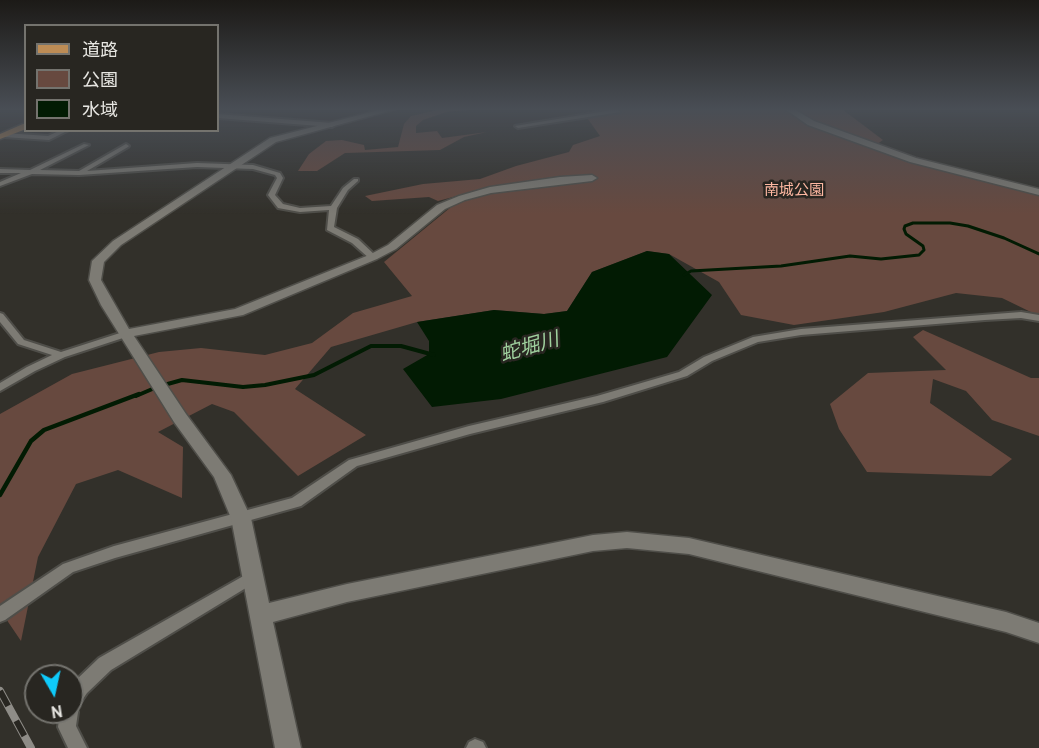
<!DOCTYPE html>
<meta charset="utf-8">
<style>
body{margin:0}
#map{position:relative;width:1039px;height:748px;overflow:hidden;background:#32302a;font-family:Overpass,"Noto Sans JP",sans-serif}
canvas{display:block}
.legend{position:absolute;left:24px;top:24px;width:195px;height:108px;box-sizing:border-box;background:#282621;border:2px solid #74736e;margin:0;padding:8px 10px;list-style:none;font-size:18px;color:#e7e6e2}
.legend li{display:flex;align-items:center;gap:12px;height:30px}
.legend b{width:30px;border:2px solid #74736e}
.north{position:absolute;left:24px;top:664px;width:60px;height:60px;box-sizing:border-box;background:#282621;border:2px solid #74736e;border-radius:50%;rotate:171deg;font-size:16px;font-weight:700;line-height:24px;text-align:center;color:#e7e6e2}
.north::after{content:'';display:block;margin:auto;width:21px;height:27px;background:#0fcafa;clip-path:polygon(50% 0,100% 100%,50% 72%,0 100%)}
</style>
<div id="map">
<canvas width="1039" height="748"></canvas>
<ul class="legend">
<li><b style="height:8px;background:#bd8c55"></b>道路</li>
<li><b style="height:16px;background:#67493f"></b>公園</li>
<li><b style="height:16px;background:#021b03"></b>水域</li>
</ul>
<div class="north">N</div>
</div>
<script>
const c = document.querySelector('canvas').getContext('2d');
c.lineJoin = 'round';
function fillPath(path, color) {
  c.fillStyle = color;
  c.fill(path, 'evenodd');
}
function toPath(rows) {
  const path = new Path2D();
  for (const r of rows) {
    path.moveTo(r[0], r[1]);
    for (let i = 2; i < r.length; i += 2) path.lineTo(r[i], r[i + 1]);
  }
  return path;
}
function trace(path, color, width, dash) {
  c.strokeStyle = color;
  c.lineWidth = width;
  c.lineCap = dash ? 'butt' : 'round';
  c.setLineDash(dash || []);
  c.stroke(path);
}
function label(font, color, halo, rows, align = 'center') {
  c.font = font + ' Overpass,"Noto Sans JP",sans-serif';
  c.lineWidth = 5;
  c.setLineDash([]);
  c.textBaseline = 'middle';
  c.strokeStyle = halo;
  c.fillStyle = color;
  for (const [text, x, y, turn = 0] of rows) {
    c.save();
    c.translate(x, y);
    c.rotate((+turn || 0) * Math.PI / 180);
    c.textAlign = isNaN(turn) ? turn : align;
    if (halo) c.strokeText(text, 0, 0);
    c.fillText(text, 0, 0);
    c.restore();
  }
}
fillPath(toPath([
 [441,109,480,109,447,112,423,120,416,126,416,133,437,131,442,138,487,132,464,137,440,150,345,153,317,171,298,171,309,154,326,141,342,140,364,145,365,150,398,147,404,124,411,116],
 [614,109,783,109,800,120,809,119,798,109,842,109,883,140,873,147,1039,194,1039,316,1002,298,956,293,884,312,794,325,741,315,719,282,669,254,647,251,592,272,567,311,544,314,494,310,417,322,331,347,295,389,366,435,298,476,234,412,212,404,158,432,183,447,182,498,118,470,76,484,38,557,21,641,0,610,0,414,72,374,159,352,201,348,265,355,312,343,353,313,412,296,384,262,462,198,483,189,438,201,429,197,372,201,365,196,423,184,480,179,516,166,569,152,573,145,600,136,585,115],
 [923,330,1031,378,1039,378,1039,436,992,420,966,391,933,379,930,403,1012,459,991,476,867,472,839,429,830,404,868,373,946,370,913,337]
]), '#67493f');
fillPath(toPath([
 [647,251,669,254,712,295,667,357,501,399,432,407,403,369,429,354,429,341,417,322,494,310,544,314,567,311,592,272]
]), '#021b03');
trace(toPath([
 [684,275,691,271,781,266,850,256,881,259,919,255,924,250,923,246,906,234,904,229,905,226,913,223,950,223,968,226,1004,238,1039,254]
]), '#021b03', 3);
trace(toPath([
 [164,385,182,380,243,387,265,385,314,375,371,346,401,346,434,355],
 [136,396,157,387]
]), '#021b03', 4);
trace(toPath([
 [0,495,31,441,44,430,139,394]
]), '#021b03', 4.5);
const street = toPath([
 [618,109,620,112,518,128,515,126,618,109],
 [218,114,332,123,335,125,332,127,218,118,218,114],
 [61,130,69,130,49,140,4,137,1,135,4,133,48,136,61,130],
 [84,144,89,145,40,170,79,171,126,144,129,146,128,147,87,171,197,163,253,165,280,173,283,178,275,195,283,204,300,208,331,206,343,188,354,179,358,179,358,181,348,190,337,208,334,227,358,239,377,257,373,259,370,259,352,243,327,230,329,210,300,212,278,208,268,195,277,178,275,175,253,169,197,167,79,175,32,174,0,186,0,182,21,173,0,173,0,169,30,170,84,144],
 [1021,312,1039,315,1039,321,1021,318,985,320,801,335,758,342,712,361,687,376,603,402,470,434,357,466,301,506,115,558,73,572,5,620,0,622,0,606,63,564,114,546,292,498,349,460,469,426,597,396,679,372,704,357,753,337,801,329,1021,312],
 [0,313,3,314,24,340,61,352,123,332,126,331,131,334,129,336,65,357,35,371,0,391,0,383,27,367,52,355,18,344,0,322,0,313],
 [254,570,259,572,261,576,259,580,111,670,87,693,76,709,78,712,76,726,87,748,68,748,58,727,60,712,72,712,72,686,75,681,99,658,254,570],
 [475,739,483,742,486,748,466,748,469,742,475,739]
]);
const secondary = toPath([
 [383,109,396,109,276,142,121,245,104,262,101,280,129,329,235,309,369,255,388,245,437,205,459,196,490,187,560,177,592,175,597,178,592,181,491,193,465,200,445,209,396,249,377,259,243,315,134,336,186,414,231,475,251,518,269,603,347,584,593,535,627,532,689,538,1006,612,1039,623,1039,643,1006,632,689,554,627,548,593,551,347,602,273,622,301,748,275,748,231,518,214,477,174,422,101,305,89,280,92,261,113,241,270,138,383,109],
 [785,109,794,109,814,121,916,158,1039,189,1039,195,910,162,808,125,785,109]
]);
const primary = toPath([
 [23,124,26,124,26,129,0,139,0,134,23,124]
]);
trace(street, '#4f4e49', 4);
trace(secondary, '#4f4e49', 3);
trace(primary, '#4f4e49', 3);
fillPath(street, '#7d7b74');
fillPath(secondary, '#7d7b74');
fillPath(primary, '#bd8c55');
const rail = toPath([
 [0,691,31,748]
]);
trace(rail, '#8e8c87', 8);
trace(rail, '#282621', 6, [17]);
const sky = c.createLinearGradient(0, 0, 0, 214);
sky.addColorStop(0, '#1c1a17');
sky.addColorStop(0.51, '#494e55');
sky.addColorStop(1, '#494e5500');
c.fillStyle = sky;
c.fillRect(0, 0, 1039, 214);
label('15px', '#fdb7a1', '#282621', [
 ["南城公園",794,192]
]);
label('italic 20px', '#9fd09e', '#282621', [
 ["蛇堀川",530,349,-16]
]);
</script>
